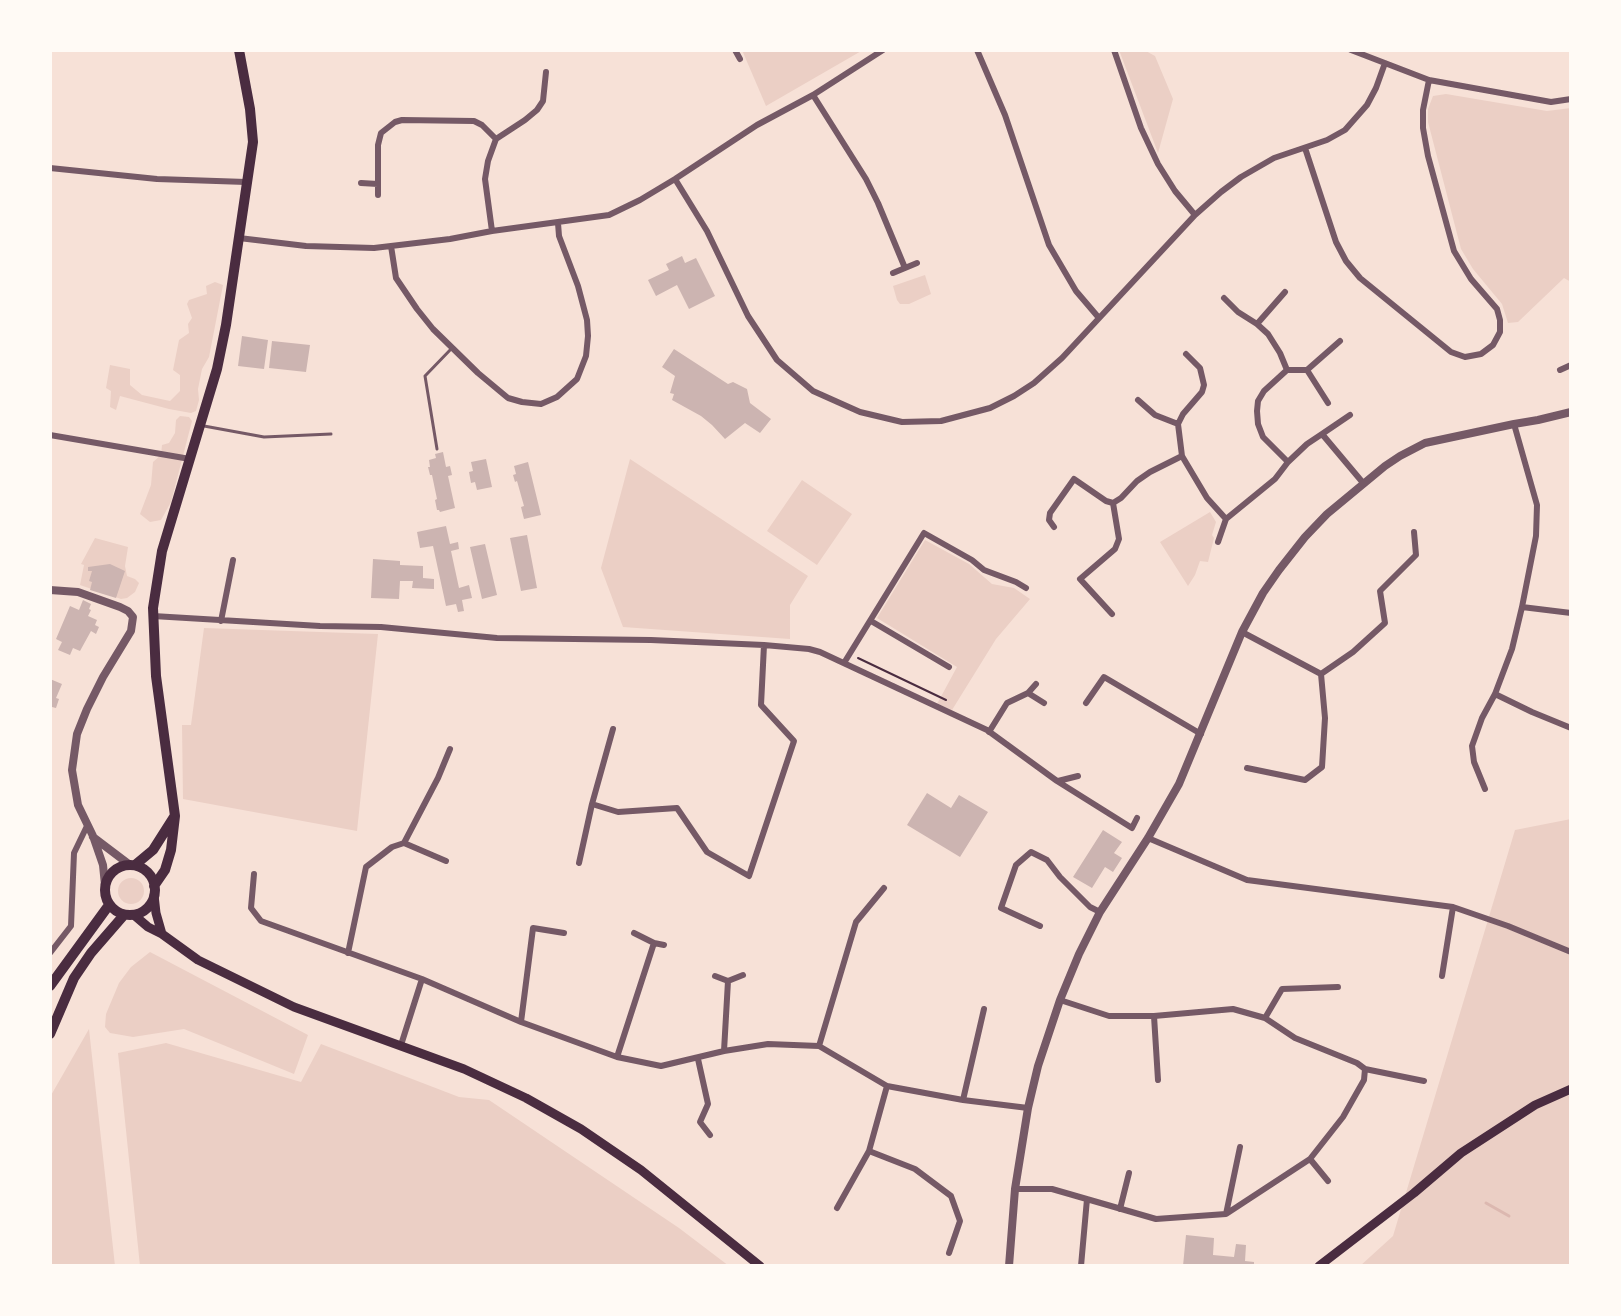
<!DOCTYPE html>
<style>
body{margin:0}
#map{position:relative;width:1621px;height:1316px;overflow:hidden;background:#f7e1d7;font-family:"PT Serif",serif}
canvas{display:block}
.frame{position:absolute;inset:0;border:52px solid #fffaf5;pointer-events:none}
</style>
<div id="map">
<canvas width="1621" height="1316"></canvas>
<div class="frame"></div>
</div>
<script>
const c = document.querySelector('canvas').getContext('2d');
c.lineJoin = 'round';
function fillPath(path, color) {
  c.fillStyle = color;
  c.fill(path, 'evenodd');
}
function toPath(rows) {
  const path = new Path2D();
  for (const r of rows) {
    if (r.length === 3) {
      path.moveTo(r[0] + r[2], r[1]);
      path.arc(r[0], r[1], r[2], 0, 2 * Math.PI);
      continue;
    }
    path.moveTo(r[0], r[1]);
    for (let i = 2; i < r.length; i += 2) path.lineTo(r[i], r[i + 1]);
  }
  return path;
}
function trace(path, color, width, dash) {
  c.strokeStyle = color;
  c.lineWidth = width;
  c.lineCap = dash ? 'butt' : 'round';
  c.setLineDash(dash || []);
  c.stroke(path);
}
fillPath(toPath([
 [742,50,863,50,766,106],
 [1119,50,1144,50,1155,56,1173,99,1158,153],
 [1446,94,1547,111,1571,108,1571,282,1564,278,1518,322,1508,323,1502,304,1473,269,1461,249,1428,122,1428,109,1433,96],
 [925,275,931,294,909,304,900,304,897,300,893,286],
 [215,282,223,285,209,357,202,369,198,389,199,400,196,411,191,413,169,409,120,396,116,410,110,407,111,391,106,388,110,365,130,369,130,385,142,395,170,401,180,391,180,375,173,370,179,340,189,333,188,324,192,318,187,304,189,300,207,294,206,286],
 [180,416,189,417,192,421,171,502,161,520,150,522,140,514,151,485,153,462,161,455,162,445,169,443,175,433,176,420],
 [630,459,808,576,790,605,790,639,623,627,601,568],
 [802,480,852,514,817,565,767,531],
 [1210,512,1216,522,1212,535,1214,538,1208,562,1200,561,1195,575,1188,586,1160,542],
 [95,538,128,547,125,566,127,576,135,579,139,583,135,592,127,598,121,599,80,585,84,565,81,564],
 [925,540,969,564,992,584,1014,588,1030,599,996,639,952,710,937,704,957,667,877,618],
 [204,628,378,634,357,831,183,799,182,725,191,725],
 [1571,819,1571,1266,1360,1266,1393,1236,1515,830],
 [131,891,13],
 [150,952,308,1035,294,1074,184,1029,133,1037,110,1033,105,1027,106,1014,119,983,131,967],
 [89,1029,115,1266,50,1266,50,1097],
 [166,1043,301,1082,321,1044,459,1097,489,1100,679,1228,729,1266,140,1266,118,1053]
]), '#ebcfc5');
trace(toPath([
 [1486,1203,1509,1216]
]), '#dcb8b0', 3);
fillPath(toPath([
 [682,256,685,263,696,258,715,296,689,309,677,285,656,296,648,280,669,270,666,264],
 [242,336,268,340,264,369,238,366],
 [272,341,310,345,306,372,269,368],
 [674,349,728,384,733,382,747,389,750,403,771,419,760,433,745,423,725,439,712,425,701,416,672,400,674,394,670,393,675,376,662,367],
 [443,452,446,467,450,466,452,475,448,476,455,508,440,512,439,510,437,510,435,500,437,499,432,475,430,475,428,467,430,467,429,460,436,458,435,454],
 [486,459,492,487,477,490,475,482,471,483,469,472,473,471,471,462],
 [528,462,541,515,524,519,521,507,524,506,517,481,515,482,513,475,516,474,514,466],
 [446,526,450,544,458,542,459,549,451,551,459,588,469,585,472,598,462,600,464,611,458,612,456,604,446,606,433,546,420,548,417,532],
 [527,535,537,588,521,591,510,538],
 [485,544,497,595,482,599,470,547],
 [373,559,400,561,400,565,423,566,423,578,434,579,434,589,412,588,413,581,400,581,399,599,371,598],
 [110,564,125,571,116,598,90,590,92,582,89,581,92,571,88,571,88,567],
 [83,600,91,604,89,609,91,610,88,616,97,620,95,625,99,627,96,634,91,631,80,651,73,648,70,655,58,650,62,642,56,639,70,606,79,610],
 [50,679,62,684,56,698,59,699,56,708,52,707,50,713],
 [927,793,951,808,959,795,988,812,960,857,907,825],
 [1103,830,1122,842,1114,853,1122,858,1113,872,1105,867,1092,888,1073,877],
 [1186,1235,1214,1238,1213,1255,1234,1257,1236,1244,1246,1245,1245,1261,1254,1262,1254,1266,1183,1266]
]), '#ccb4b1');
trace(toPath([
 [858,658,946,700]
]), '#4a2c40', 2);
trace(toPath([
 [204,426,264,437,331,434],
 [437,449,425,376,452,348]
]), '#755966', 3);
trace(toPath([
 [735,50,740,59],
 [977,50,1005,115,1049,245,1076,291,1099,318],
 [1114,50,1141,128,1158,164,1175,191,1195,215],
 [1351,50,1429,80,1551,102,1571,99],
 [813,95,866,179,878,203,905,268],
 [1305,148,1336,242,1346,261,1360,278,1451,352,1465,357,1481,354,1493,345,1500,332,1500,320,1497,309,1471,279,1454,251,1428,156,1423,128,1423,110,1429,80],
 [50,168,157,179,246,182],
 [675,179,707,231,748,316,777,360,813,391,860,412,902,422,941,421,990,408,1014,396,1034,383,1062,358,1195,215,1221,192,1241,177,1274,158,1327,140,1345,130,1367,105,1376,88,1385,63],
 [361,183,378,184],
 [378,195,378,145,381,133,395,122,402,120,474,121,482,125,496,139],
 [492,231,485,179,488,161,496,139,525,120,537,110,543,101,546,72],
 [239,238,306,246,374,248,450,239,492,231,609,215,640,200,675,179,757,125,813,95,883,50],
 [391,246,396,278,417,309,433,329,478,373,508,398,522,402,541,404,557,397,577,379,586,356,588,336,587,320,578,286,559,236,558,223],
 [893,273,917,263],
 [1224,298,1238,312,1257,324,1268,334,1280,353,1287,370,1264,391,1258,401,1257,411,1258,424,1263,437,1288,462],
 [1257,324,1285,292],
 [1186,354,1200,368,1204,385,1202,392,1183,414,1178,424,1182,456,1207,498,1226,519],
 [1287,370,1307,370,1328,403],
 [1307,370,1340,341],
 [1560,370,1571,365],
 [1138,400,1155,415,1178,424],
 [1322,434,1350,415],
 [50,435,190,459],
 [1226,519,1275,479,1288,462,1307,444,1322,434,1364,484],
 [1054,527,1049,520,1050,513,1074,479,1106,501,1113,503,1121,498,1137,481,1150,472,1182,456],
 [1218,542,1226,519],
 [1522,607,1571,613],
 [1112,614,1080,579,1115,549,1119,539,1113,503],
 [153,616,320,626,381,627,497,638,651,640,764,645,809,649,820,652,987,730,1057,781,1132,828,1137,818],
 [221,621,233,560],
 [871,621,949,667],
 [1242,632,1321,674,1325,718,1322,767,1305,780,1247,768],
 [844,663,924,533,972,560,984,570,1016,582,1026,588],
 [1321,674,1353,652,1385,623,1380,591,1416,555,1414,532],
 [1028,693,1036,684],
 [1495,694,1532,712,1571,728],
 [1086,703,1104,677,1201,734],
 [989,732,1007,703,1028,693,1044,703],
 [1058,781,1078,776],
 [1485,789,1474,762,1472,746,1482,718,1495,694,1512,649,1522,607,1536,536,1537,505,1514,424],
 [592,804,618,812,677,808,707,852,749,876,794,741,761,705,764,645],
 [1148,838,1247,880,1453,907,1508,926,1571,952],
 [404,843,446,861],
 [579,863,592,804,613,729],
 [254,874,251,908,261,921,422,979],
 [1040,926,1001,908,1016,865,1031,852,1047,860,1060,877,1090,907,1100,912],
 [634,933,654,943,664,945],
 [50,953,71,926,74,853,87,826],
 [348,953,366,867,392,847,404,843,438,778,450,749],
 [715,976,728,981,743,975],
 [1442,976,1453,907],
 [1060,1000,1109,1016,1154,1016,1233,1009,1265,1018,1295,1038,1357,1063,1365,1069,1424,1081],
 [1154,1016,1158,1080],
 [1265,1018,1282,989,1338,987],
 [521,1022,533,928,564,933],
 [401,1045,422,979,521,1022,617,1057,661,1066,724,1051,768,1044,819,1046,887,1086,963,1100,1028,1108],
 [819,1046,856,922,884,888],
 [724,1051,728,981],
 [617,1057,654,943],
 [698,1059,708,1104,700,1122,710,1135],
 [963,1100,984,1009],
 [869,1151,887,1086],
 [1310,1159,1328,1181],
 [1015,1189,1052,1189,1156,1219,1226,1214,1310,1159,1343,1117,1364,1080,1365,1069],
 [837,1208,869,1151,915,1169,951,1196,960,1221,949,1253],
 [1120,1209,1129,1173],
 [1226,1214,1240,1147],
 [1081,1266,1087,1199]
]), '#755966', 6);
trace(toPath([
 [50,590,78,592,120,607,128,611,133,617,131,631,103,677,87,709,77,734,72,770,78,805,93,836,103,865,105,885],
 [93,837,130,865],
 [1009,1266,1015,1189,1028,1108,1038,1066,1060,1000,1079,954,1100,912,1148,838,1179,784,1242,632,1263,593,1279,570,1305,537,1327,514,1385,466,1400,456,1425,443,1514,424,1538,420,1571,412]
]), '#755966', 8);
trace(toPath([
 [154,895,156,913,162,934],
 [134,915,148,927,162,934,198,960,294,1007,464,1069,526,1098,581,1129,641,1170,760,1266],
 [1319,1266,1414,1193,1461,1153,1535,1105,1571,1089]
]), '#4a2c40', 9);
trace(toPath([
 [130,890,25],
 [135,865,153,850,174,817],
 [154,886,165,870,171,850,175,816,156,676,153,608,162,551,217,369,226,325,253,142,250,109,239,50],
 [50,986,109,905],
 [50,1034,74,978,91,953,124,915]
]), '#4a2c40', 10);
</script>
